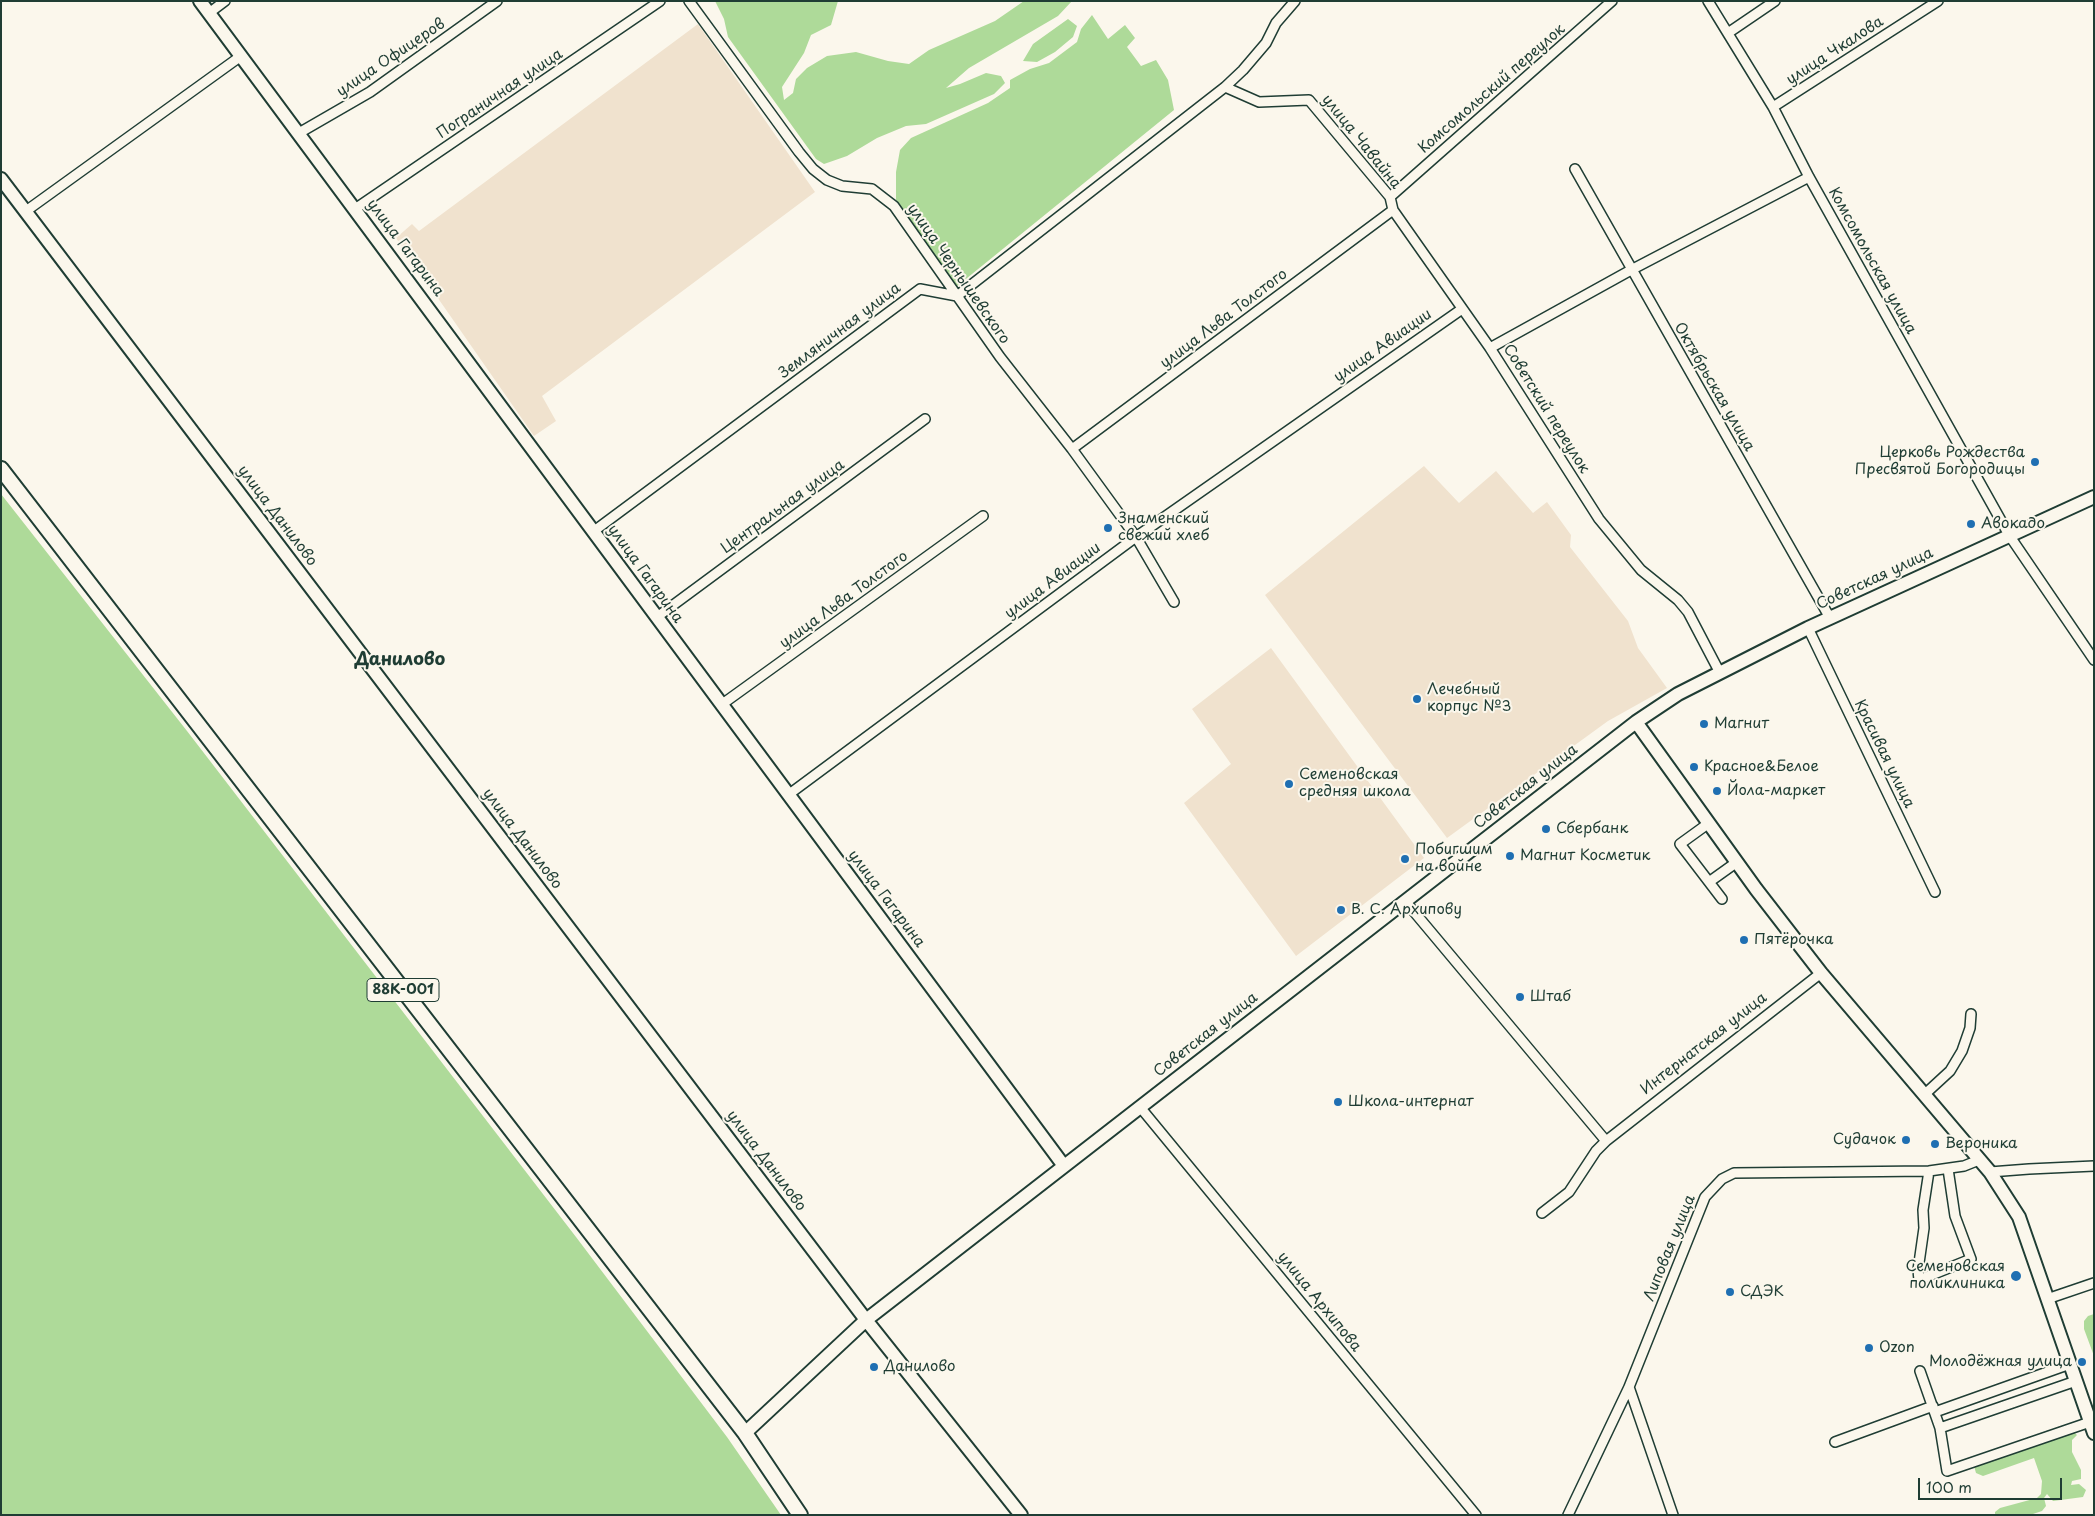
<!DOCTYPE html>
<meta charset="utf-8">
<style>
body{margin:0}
#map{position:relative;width:2095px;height:1516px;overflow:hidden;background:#fbf7ec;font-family:"Playpen Sans",sans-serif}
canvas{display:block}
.frame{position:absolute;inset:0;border:2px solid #1f3d34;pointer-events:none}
.scale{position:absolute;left:1918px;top:1478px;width:144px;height:22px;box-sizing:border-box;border:2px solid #1f3d34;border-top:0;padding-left:6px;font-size:15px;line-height:18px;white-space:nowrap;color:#1f3d34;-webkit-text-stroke:4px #fbf7ec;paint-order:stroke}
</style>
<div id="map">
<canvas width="2095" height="1516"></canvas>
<div class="frame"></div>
<div class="scale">100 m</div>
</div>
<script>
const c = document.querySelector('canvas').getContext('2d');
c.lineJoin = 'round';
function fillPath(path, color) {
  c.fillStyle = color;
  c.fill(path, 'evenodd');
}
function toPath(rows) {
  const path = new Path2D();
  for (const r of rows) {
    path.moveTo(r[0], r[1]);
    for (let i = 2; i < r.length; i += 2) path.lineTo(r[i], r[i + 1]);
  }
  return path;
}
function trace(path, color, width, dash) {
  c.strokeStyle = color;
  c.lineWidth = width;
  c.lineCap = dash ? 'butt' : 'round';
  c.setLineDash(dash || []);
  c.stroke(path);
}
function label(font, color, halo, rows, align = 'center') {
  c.font = font + ' "Playpen Sans",sans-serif';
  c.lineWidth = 4;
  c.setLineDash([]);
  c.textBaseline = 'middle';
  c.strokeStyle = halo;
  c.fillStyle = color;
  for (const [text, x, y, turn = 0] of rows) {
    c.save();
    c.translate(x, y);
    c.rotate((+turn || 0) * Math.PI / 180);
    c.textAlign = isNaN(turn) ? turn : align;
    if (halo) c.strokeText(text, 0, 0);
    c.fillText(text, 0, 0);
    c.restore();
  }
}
fillPath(toPath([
 [698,24,815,192,542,396,556,421,534,436,396,238,412,224,419,231],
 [1424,466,1459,503,1496,471,1533,513,1547,502,1571,535,1570,547,1628,621,1638,648,1667,688,1608,721,1447,838,1265,595],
 [1271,648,1424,858,1296,956,1184,803,1231,764,1192,709]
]), '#f0e2ce');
fillPath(toPath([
 [715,1,838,1,831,25,811,35,804,53,782,87,784,100,793,93,796,79,807,68,827,56,856,52,888,61,909,64,929,50,995,21,1024,1,1072,1,1058,16,969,68,946,88,960,84,986,73,1001,76,1005,83,994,94,926,124,906,126,877,138,847,156,824,164,816,159,728,37,724,19],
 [1092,15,1108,39,1125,25,1135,38,1127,47,1141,66,1156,60,1168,80,1174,110,956,287,896,200,896,172,900,150,911,138,988,103,1010,88,1010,80,1030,69,1049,63,1077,42,1081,29],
 [1068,19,1077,26,1073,37,1055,52,1037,62,1023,61,1033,44],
 [1,494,187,731,576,1237,727,1437,781,1515,1,1515],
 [2094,1314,2094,1356,2084,1329,2084,1321,2088,1316],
 [2074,1432,2077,1435,2072,1440,2072,1452,2081,1470,2081,1479,2072,1481,2071,1485,2079,1484,2086,1490,2083,1497,2053,1501,2047,1494,2044,1498,2046,1506,2042,1511,2030,1515,1995,1515,1995,1512,2000,1508,2037,1498,2041,1494,2042,1481,2034,1458,1983,1476,1976,1473,1974,1466]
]), '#aeda99');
const street = toPath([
 [689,1,799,152,813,169,827,180,842,186,872,189,894,206,1000,357,1072,449,1136,537,1174,602],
 [1708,1,1773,107,1809,177,2009,535,2094,660],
 [209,13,225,1],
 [1728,33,1775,1],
 [1225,87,1259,102,1309,100,1390,197,1393,210,1490,348,1599,519,1641,570,1678,600,1688,612,1720,673],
 [1773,107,1938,1],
 [299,133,370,92,497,1],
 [1575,169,1830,618],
 [1390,197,1612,1],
 [355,209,660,1],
 [26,211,241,56],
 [1490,348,1631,270,1809,177],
 [1072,449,1393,210],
 [594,531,920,289,957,296,1225,87,1243,70,1266,43,1276,23,1295,1],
 [657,617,925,419],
 [1808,628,1935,892],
 [721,705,983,516],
 [788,795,1136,537,1462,309],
 [1709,823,1680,844,1722,899],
 [1709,882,1737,862],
 [1405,901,1606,1141],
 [1925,1094,1950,1071,1962,1051,1970,1028,1971,1014],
 [1140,1107,1476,1515],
 [1929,1171,1923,1210,1924,1228,1918,1270,1919,1280,1971,1259,1955,1216,1948,1169],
 [1990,1172,2029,1169,2094,1166],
 [1542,1213,1569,1192,1596,1151,1606,1141,1821,973],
 [2047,1299,2094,1283],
 [1920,1371,1940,1428],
 [2076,1381,1940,1428,1947,1471,2090,1422],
 [1629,1387,1673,1515],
 [1935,1412,2070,1364],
 [1835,1442,1933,1406],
 [1568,1515,1629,1387,1705,1197,1722,1179,1734,1173,1929,1171,1964,1166,1979,1160]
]);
const secondary = toPath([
 [200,1,1064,1166],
 [1,179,866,1320,1021,1515],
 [1636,722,1756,889,1821,973,1990,1172,2019,1217,2094,1433],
 [745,1433,866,1320,1636,722,1678,694,1808,628,2094,497]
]);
const primary = toPath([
 [1,469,745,1433,800,1515]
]);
trace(street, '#1f3d34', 12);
trace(secondary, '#1f3d34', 16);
trace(primary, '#1f3d34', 18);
trace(street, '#fbf7ec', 9);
trace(secondary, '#fbf7ec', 12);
trace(primary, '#fbf7ec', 14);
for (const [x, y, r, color] of [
 [2035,462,5,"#1f6fb2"],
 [1971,524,5,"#1f6fb2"],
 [1108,528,5,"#1f6fb2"],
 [1417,699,5,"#1f6fb2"],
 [1704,724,5,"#1f6fb2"],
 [1694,767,5,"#1f6fb2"],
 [1289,784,5,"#1f6fb2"],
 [1717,791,5,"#1f6fb2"],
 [1546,829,5,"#1f6fb2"],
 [1510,856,5,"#1f6fb2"],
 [1405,859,5,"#1f6fb2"],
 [1341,910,5,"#1f6fb2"],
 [1744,940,5,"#1f6fb2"],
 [1520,997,5,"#1f6fb2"],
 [1338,1102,5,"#1f6fb2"],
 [1906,1140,5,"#1f6fb2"],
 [1935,1144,5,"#1f6fb2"],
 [2016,1276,6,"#1f6fb2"],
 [1730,1292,5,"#1f6fb2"],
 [1869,1348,5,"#1f6fb2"],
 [2082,1362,5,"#1f6fb2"],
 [874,1367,5,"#1f6fb2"]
]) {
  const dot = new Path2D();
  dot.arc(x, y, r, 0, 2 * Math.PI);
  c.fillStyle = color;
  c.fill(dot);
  trace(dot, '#fbf7ec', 2);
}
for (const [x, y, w] of [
 [403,990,72]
]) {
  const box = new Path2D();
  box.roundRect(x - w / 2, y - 11.5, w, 23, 4);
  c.fillStyle = '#fbf7ec';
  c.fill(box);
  trace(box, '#1f3d34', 1);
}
label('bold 14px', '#1f3d34', null, [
 ["88К-001",403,990]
]);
label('15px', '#1f3d34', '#fbf7ec', [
 ["улица Чкалова",1835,51,-33],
 ["улица Офицеров",391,58,-34],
 ["Комсомольский переулок",1492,89,-41],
 ["Пограничная улица",500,94,-34],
 ["улица Чавайна",1361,142,51],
 ["улица Гагарина",405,248,53],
 ["Комсомольская улица",1872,261,61],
 ["улица Чернышевского",958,274,55],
 ["улица Льва Толстого",1224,319,-37],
 ["Земляничная улица",840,331,-37],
 ["улица Авиации",1383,346,-35],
 ["Октябрьская улица",1714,387,60],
 ["Советский переулок",1546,409,58],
 ["Центральная улица",783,507,-36],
 ["улица Данилово",277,516,53],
 ["улица Гагарина",645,574,54],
 ["Советская улица",1875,579,-25],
 ["улица Авиации",1053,581,-37],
 ["улица Льва Толстого",844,600,-36],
 ["Красивая улица",1884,754,64],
 ["Советская улица",1526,787,-38],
 ["улица Данилово",522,839,53],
 ["улица Гагарина",886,899,53],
 ["Советская улица",1206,1035,-38],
 ["Интернатская улица",1704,1044,-38],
 ["улица Данилово",766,1161,53],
 ["Липовая улица",1670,1248,-68],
 ["улица Архипова",1319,1302,51]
]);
label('15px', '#1f3d34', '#fbf7ec', [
 ["Церковь Рождества",2025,453,"right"],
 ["Пресвятой Богородицы",2025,470,"right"],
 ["Знаменский",1118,519],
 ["свежий хлеб",1118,536],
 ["Авокадо",1981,524],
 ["Лечебный",1427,690],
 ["корпус №3",1427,707],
 ["Магнит",1714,724],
 ["Красное&Белое",1704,767],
 ["Семеновская",1299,775],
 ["средняя школа",1299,792],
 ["Йола-маркет",1727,791],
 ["Сбербанк",1556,829],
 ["Побигшим",1415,850],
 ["на войне",1415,867],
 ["Магнит Косметик",1520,856],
 ["В. С. Архипову",1351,910],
 ["Пятёрочка",1754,940],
 ["Штаб",1530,997],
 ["Школа-интернат",1348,1102],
 ["Судачок",1896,1140,"right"],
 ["Вероника",1945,1144],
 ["Семеновская",2005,1267,"right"],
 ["поликлиника",2005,1284,"right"],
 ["СДЭК",1740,1292],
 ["Ozon",1879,1348],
 ["Молодёжная улица",2072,1362,"right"],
 ["Данилово",884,1367]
], 'left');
label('bold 18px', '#1f3d34', '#fbf7ec', [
 ["Данилово",400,660]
]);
</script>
